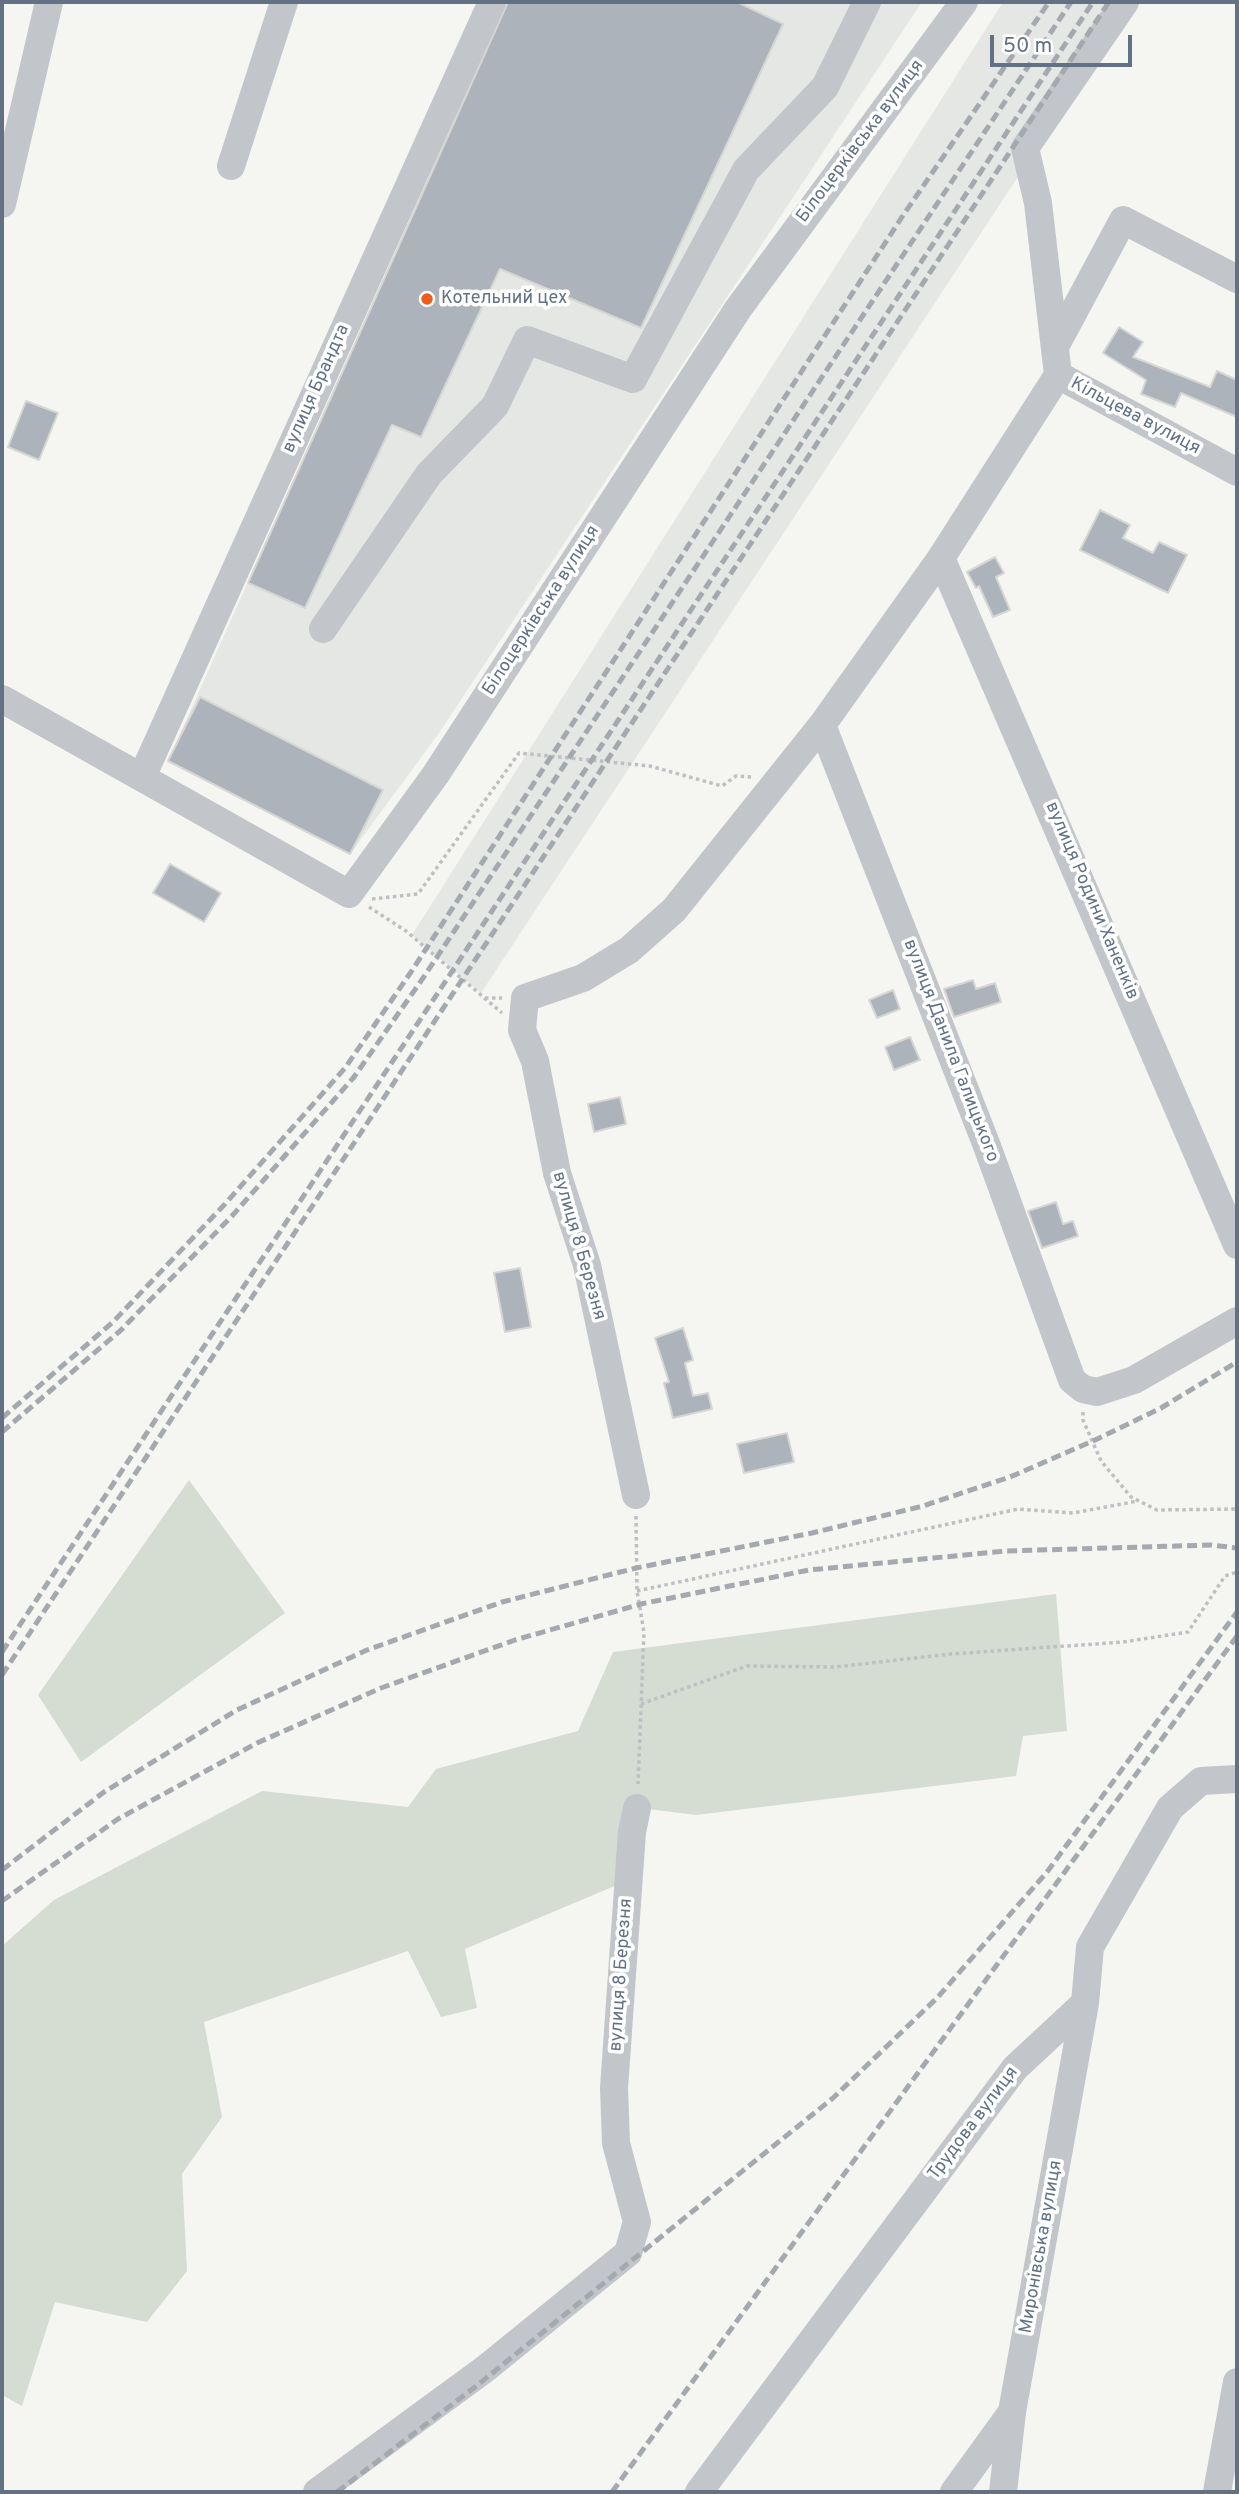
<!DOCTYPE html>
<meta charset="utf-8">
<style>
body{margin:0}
#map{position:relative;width:1239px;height:2494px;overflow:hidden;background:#f5f5f1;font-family:Overpass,sans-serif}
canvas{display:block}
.frame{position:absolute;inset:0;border:4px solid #627284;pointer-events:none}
.scale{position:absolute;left:990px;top:35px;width:142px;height:32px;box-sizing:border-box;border:4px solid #627284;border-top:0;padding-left:9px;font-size:21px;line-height:24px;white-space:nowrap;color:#627284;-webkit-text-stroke:5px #fff;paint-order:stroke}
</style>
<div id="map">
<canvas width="1239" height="2494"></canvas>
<div class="frame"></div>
<div class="scale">50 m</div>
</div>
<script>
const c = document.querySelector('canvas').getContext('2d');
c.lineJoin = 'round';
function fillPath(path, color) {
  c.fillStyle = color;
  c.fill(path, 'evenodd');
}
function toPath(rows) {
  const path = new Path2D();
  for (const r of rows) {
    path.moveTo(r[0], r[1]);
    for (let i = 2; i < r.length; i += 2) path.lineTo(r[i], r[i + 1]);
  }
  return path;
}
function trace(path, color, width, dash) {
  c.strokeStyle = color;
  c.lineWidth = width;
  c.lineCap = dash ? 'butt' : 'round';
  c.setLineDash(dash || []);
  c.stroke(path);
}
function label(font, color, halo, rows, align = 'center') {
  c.font = font + ' Overpass,sans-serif';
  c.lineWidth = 7;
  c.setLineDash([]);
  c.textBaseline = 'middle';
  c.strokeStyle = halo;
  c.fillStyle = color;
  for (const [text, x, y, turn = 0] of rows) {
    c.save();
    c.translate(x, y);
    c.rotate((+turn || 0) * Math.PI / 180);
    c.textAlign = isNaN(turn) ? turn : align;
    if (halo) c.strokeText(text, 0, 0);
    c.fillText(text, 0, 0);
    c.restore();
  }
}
fillPath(toPath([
 [507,2,922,2,439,733,350,854,168,761],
 [1003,2,1133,2,481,993,412,935]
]), '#e5e7e4');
fillPath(toPath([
 [189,1480,285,1613,81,1762,38,1695],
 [1056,1594,1067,1731,1023,1736,1016,1776,696,1815,624,1806,617,1885,465,1949,477,2008,441,2017,408,1951,204,2022,222,2117,182,2174,187,2271,147,2322,55,2302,22,2406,2,2395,2,1946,54,1900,262,1791,408,1807,436,1769,578,1731,613,1652]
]), '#d5dcd2');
const building = toPath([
 [508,2,737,2,783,24,641,328,500,269,421,437,392,425,305,608,248,583,508,2],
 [1119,327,1143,342,1133,357,1210,387,1217,371,1237,380,1237,417,1181,393,1175,407,1141,394,1146,380,1103,353,1119,327],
 [26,401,58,413,39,460,8,447,26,401],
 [1100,510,1130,525,1123,538,1153,553,1159,542,1187,555,1168,593,1080,550,1100,510],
 [995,557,1004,573,996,577,1010,610,993,617,979,586,976,588,967,572,995,557],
 [200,697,383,790,350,854,168,761,200,697],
 [170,864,221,893,204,922,153,893,170,864],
 [973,980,976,989,995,983,1001,1002,954,1017,944,989,973,980],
 [893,990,900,1009,877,1018,869,1000,893,990],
 [910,1037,920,1060,894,1070,885,1047,910,1037],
 [620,1097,626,1124,594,1132,588,1104,620,1097],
 [1056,1202,1063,1224,1073,1221,1078,1236,1042,1248,1028,1211,1056,1202],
 [520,1268,531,1327,505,1332,494,1273,520,1268],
 [683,1328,693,1360,685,1363,693,1396,708,1393,712,1409,673,1418,664,1383,669,1382,655,1338,683,1328],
 [787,1433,794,1462,744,1473,737,1444,787,1433]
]);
fillPath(building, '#acb3ba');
trace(building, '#d6d6d4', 2);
trace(toPath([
 [372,899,418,894,519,753,650,766,722,786,736,776,751,777],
 [369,907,406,931,502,1013],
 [485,998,502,998],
 [1083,1412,1083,1420,1101,1461,1131,1497,1157,1510,1237,1509],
 [636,1516,637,1591,644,1632,638,1784],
 [637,1591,1018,1509,1073,1513,1138,1501],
 [641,1704,747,1666,835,1667,951,1654,1123,1642,1188,1632,1225,1576,1237,1572]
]), '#bebfc2', 3.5, [3.5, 3.5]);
trace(toPath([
 [1125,2,1025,148,1038,203,1058,375,1237,472],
 [231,166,284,2],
 [2,204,49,2],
 [1056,345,1123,220,1237,279],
 [941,558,1237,1245],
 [323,629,429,474,495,406,527,340,633,379,746,170,825,87,867,2],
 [2,699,349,894,436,774,738,309,964,2],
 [822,725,987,1146,1072,1380,1083,1389,1097,1392,1134,1380,1237,1321],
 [142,777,492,2],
 [636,1495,587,1265,557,1173,535,1061,522,1030,525,998,583,978,629,950,674,910,822,725,941,558,1058,375],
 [317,2492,485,2369,628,2253,637,2222,616,2143,614,2088,632,1832,637,1808],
 [699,2492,1015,2068,1085,2003,1090,1947,1170,1808,1201,1781,1237,1779],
 [954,2492,1012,2412],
 [1003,2492,1012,2412,1085,2003],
 [1217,2492,1237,2382]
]), '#c2c5c9', 28);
trace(toPath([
 [2,1418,113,1322,225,1204,345,1068,411,972,902,217,1049,2],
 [2,1432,120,1331,232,1216,354,1077,421,981,1071,2],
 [2,1652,1093,2],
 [2,1675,1109,2],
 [2,1870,104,1792,237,1710,367,1650,502,1602,636,1568,812,1533,923,1506,1010,1477,1093,1441,1161,1408,1237,1362],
 [2,1901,118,1819,257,1743,381,1688,515,1640,641,1604,809,1570,1006,1551,1211,1545,1237,1548],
 [337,2492,475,2387,833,2098,937,1998,1047,1872,1237,1612],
 [612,2492,1237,1636]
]), '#a4a9b0', 5, [10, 5]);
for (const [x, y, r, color] of [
 [427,299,7,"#ec5e1a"]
]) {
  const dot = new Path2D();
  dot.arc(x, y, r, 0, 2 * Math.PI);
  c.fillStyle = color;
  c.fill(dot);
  trace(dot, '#fff', 2.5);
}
label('18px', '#627284', '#fff', [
 ["Білоцерківська вулиця",861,142,-53],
 ["вулиця Брандта",317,389,-66],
 ["Кільцева вулиця",1135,417,28],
 ["Білоцерківська вулиця",542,611,-57],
 ["вулиця Родини Ханенків",1091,901,67],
 ["вулиця Данила Галицького",950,1051,69],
 ["вулиця 8 Березня",578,1246,74],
 ["вулиця 8 Березня",622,1975,-86],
 ["Трудова вулиця",974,2124,-53],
 ["Миронівська вулиця",1042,2247,-80]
]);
label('18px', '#627284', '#fff', [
 ["Котельний цех",441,299]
], 'left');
</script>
